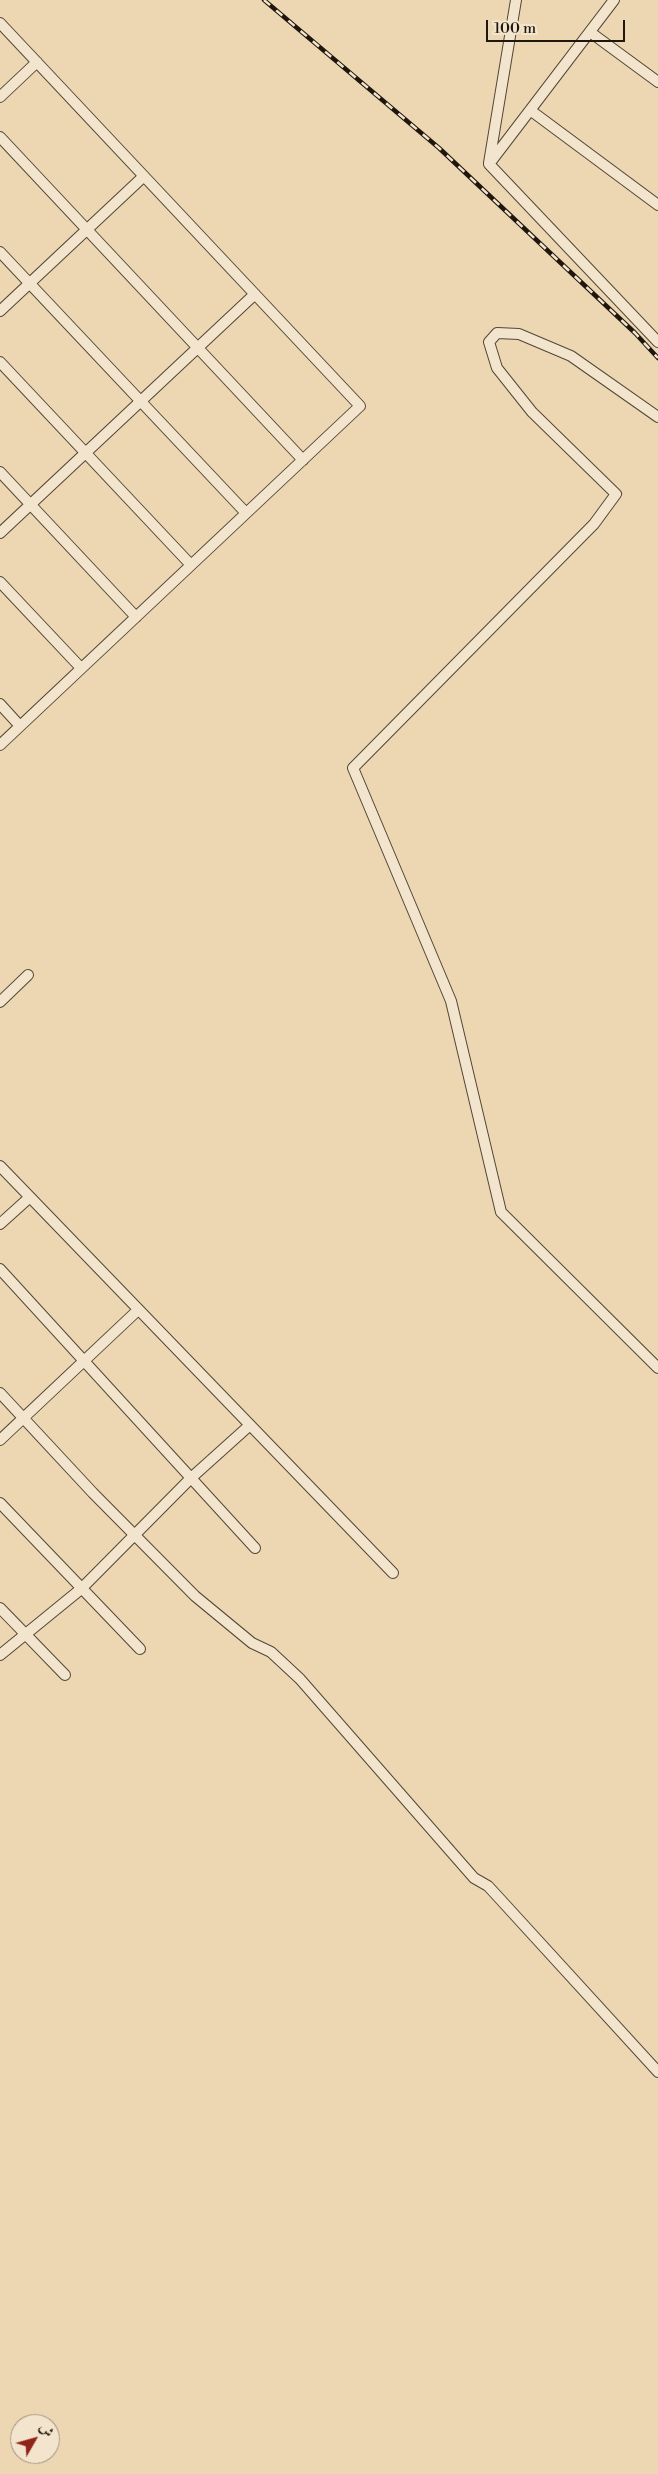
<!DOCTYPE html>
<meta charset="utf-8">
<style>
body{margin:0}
#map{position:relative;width:658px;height:2474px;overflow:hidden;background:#edd7b2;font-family:"Libre Bodoni",Amiri,serif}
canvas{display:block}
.north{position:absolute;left:10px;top:2414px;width:50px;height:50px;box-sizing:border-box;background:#f3e5cd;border:1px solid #9e9380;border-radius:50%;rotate:52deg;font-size:14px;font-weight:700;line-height:20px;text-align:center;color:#1f170d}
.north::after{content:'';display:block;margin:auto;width:18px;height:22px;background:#8f2418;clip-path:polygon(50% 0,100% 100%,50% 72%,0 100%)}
.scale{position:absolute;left:486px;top:20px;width:139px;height:22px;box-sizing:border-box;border:2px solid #1f170d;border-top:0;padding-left:6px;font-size:15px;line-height:18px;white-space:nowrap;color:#1f170d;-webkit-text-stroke:4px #f3e5cd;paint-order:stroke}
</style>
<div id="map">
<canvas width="658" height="2474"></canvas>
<div class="north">ش</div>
<div class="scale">100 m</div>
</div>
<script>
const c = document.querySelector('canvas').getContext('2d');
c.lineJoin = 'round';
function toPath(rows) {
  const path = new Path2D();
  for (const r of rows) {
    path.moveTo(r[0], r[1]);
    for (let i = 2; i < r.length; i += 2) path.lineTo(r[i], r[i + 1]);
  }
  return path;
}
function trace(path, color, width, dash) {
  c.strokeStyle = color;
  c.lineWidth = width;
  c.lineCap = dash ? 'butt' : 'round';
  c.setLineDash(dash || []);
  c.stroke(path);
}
const minor = toPath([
 [0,23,360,406,0,745],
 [590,32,658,82],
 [0,97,37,62],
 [530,110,658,205],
 [0,137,303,460],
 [489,163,516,0],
 [489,164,658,342],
 [489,164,614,0],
 [0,252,246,513],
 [0,311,144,176],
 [0,362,191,565],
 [658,417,571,356,519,334,497,333,489,342,497,368,532,412,616,494,594,524,353,768,451,1001,501,1212,658,1368],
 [0,472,136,617],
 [0,533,255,294],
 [0,582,81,668],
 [0,704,20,726],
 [0,1002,28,975],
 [0,1166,393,1573],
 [0,1224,30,1197],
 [0,1269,255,1548],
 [0,1393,93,1493,195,1596,252,1643,271,1652,300,1679,474,1878,488,1886,500,1899,658,2072],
 [0,1440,138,1310],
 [0,1503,140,1649],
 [0,1608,65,1675],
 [0,1655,81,1589,191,1478,250,1425]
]);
trace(minor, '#524736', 12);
trace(minor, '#f3e5cd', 10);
const rail = toPath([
 [264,0,439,148,635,333,658,358]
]);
trace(rail, '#1f170d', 4.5);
trace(rail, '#f3e5cd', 2.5, [8]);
</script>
